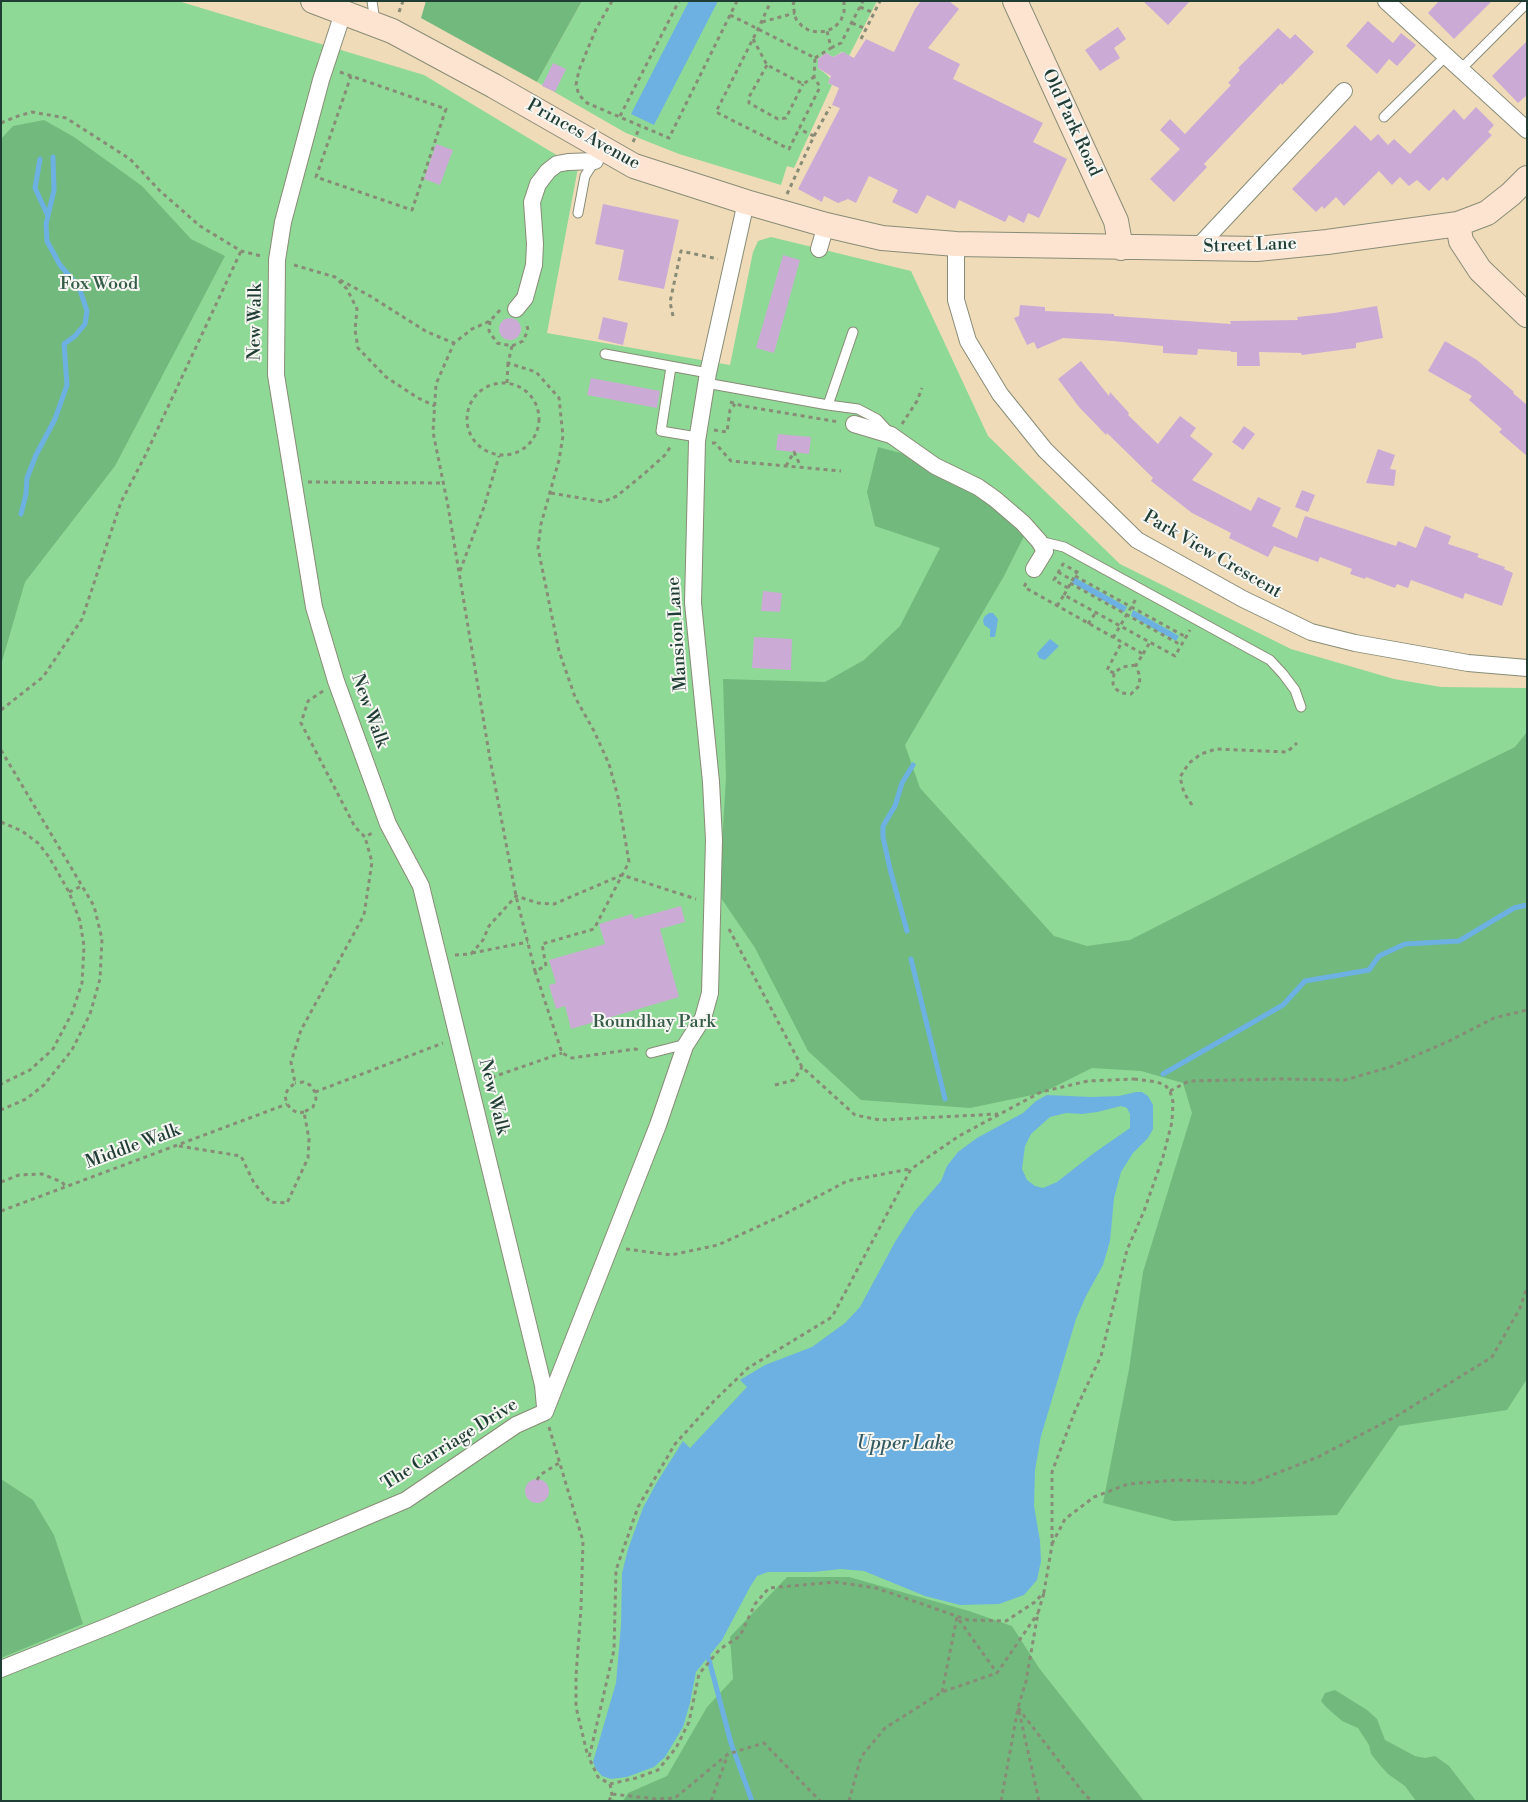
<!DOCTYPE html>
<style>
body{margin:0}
#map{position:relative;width:1528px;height:1802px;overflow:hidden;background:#f0dbb9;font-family:"Libre Bodoni",serif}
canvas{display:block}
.frame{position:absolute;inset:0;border:2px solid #1f3d34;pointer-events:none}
</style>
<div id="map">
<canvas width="1528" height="1802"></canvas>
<div class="frame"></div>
</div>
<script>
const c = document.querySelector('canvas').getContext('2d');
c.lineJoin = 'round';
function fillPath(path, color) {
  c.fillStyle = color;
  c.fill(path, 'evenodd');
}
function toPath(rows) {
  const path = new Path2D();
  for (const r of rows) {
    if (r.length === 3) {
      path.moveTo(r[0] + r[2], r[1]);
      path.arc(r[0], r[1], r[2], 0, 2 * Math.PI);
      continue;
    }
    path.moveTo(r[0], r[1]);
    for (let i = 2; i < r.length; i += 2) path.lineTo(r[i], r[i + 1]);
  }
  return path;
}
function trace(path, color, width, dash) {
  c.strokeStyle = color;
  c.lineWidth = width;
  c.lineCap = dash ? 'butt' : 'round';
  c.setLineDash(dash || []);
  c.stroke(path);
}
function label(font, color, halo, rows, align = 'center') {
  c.font = font + ' "Libre Bodoni",serif';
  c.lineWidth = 4;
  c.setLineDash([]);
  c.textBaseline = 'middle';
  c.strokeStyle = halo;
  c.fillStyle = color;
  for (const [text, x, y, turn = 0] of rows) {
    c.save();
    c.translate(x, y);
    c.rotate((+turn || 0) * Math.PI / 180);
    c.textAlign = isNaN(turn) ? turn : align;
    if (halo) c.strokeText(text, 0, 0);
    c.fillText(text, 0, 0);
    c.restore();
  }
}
fillPath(toPath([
 [1,1,178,1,424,75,578,168,547,333,730,365,753,252,758,241,771,237,911,271,988,436,1120,564,1291,649,1394,679,1441,687,1527,688,1527,1801,1,1801],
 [582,1,877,1,849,56,842,52,833,57,826,53,818,59,818,68,826,74,830,78,828,83,832,85,794,168,787,166,781,185,679,154,626,133,537,82]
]), '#8ed995');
fillPath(toPath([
 [426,1,582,1,537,82,421,18],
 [44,120,74,137,142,186,191,239,225,256,115,466,25,582,1,665,1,139,13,126],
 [878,447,960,469,1006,503,1029,526,1004,576,905,745,920,788,1054,936,1087,946,1130,940,1356,825,1515,747,1527,732,1527,1379,1507,1410,1399,1426,1337,1515,1174,1521,1103,1503,1129,1369,1143,1272,1192,1113,1183,1083,1141,1071,1092,1068,1042,1093,970,1108,861,1100,808,1051,755,948,719,895,726,778,723,679,825,682,864,660,900,626,940,548,875,526,867,492],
 [1,1479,33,1500,54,1535,83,1624,1,1658],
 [787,1577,849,1577,969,1611,1012,1626,1039,1668,1144,1801,623,1801,628,1793,667,1776,707,1707,733,1679,730,1637],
 [1335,1690,1367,1710,1377,1719,1385,1740,1415,1756,1425,1758,1435,1756,1449,1766,1476,1801,1416,1801,1405,1786,1388,1774,1379,1764,1371,1754,1369,1745,1358,1728,1342,1721,1326,1707,1321,1701,1325,1693]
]), '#72b97e');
fillPath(toPath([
 [689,1,718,1,654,125,631,114],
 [1074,577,1127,607,1124,612,1072,583],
 [1133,610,1179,636,1176,641,1131,616],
 [989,613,993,613,998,619,995,637,990,637,990,629,984,625,983,621,984,617],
 [1050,639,1059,646,1045,660,1039,658,1037,653],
 [1136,1092,1142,1092,1148,1096,1153,1105,1153,1129,1148,1138,1133,1153,1121,1172,1114,1198,1110,1241,1103,1265,1086,1296,1076,1319,1041,1436,1035,1470,1034,1506,1040,1541,1041,1561,1037,1580,1024,1595,999,1604,960,1605,925,1596,864,1571,841,1569,813,1572,768,1572,757,1576,750,1587,722,1640,696,1672,690,1703,683,1727,665,1757,654,1767,627,1777,611,1779,602,1776,596,1769,593,1762,616,1683,621,1625,622,1573,628,1549,643,1508,657,1482,683,1441,690,1448,747,1387,740,1380,765,1365,812,1347,845,1323,860,1307,895,1242,914,1212,941,1181,947,1166,958,1152,977,1138,1023,1113,1036,1101,1047,1095,1091,1097,1119,1096],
 [1121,1106,1127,1108,1130,1114,1130,1128,1094,1153,1057,1182,1043,1188,1035,1186,1027,1180,1022,1169,1025,1146,1031,1134,1050,1117,1066,1113,1082,1114,1097,1112]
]), '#6db1e3');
trace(toPath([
 [40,159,35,188,48,216],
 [21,514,26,494,27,478,36,455,55,419,67,385,64,344,75,336,85,324,87,311,79,287,60,265,47,241,46,224,54,190,53,157],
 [907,931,890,869,883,837,883,826,895,806,902,783,913,765],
 [911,959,945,1099],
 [1163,1074,1283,1005,1305,981,1369,970,1379,956,1405,944,1459,941,1514,908,1527,905],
 [708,1656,731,1743,752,1801]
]), '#6db1e3', 5);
fillPath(toPath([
 [921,1,949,1,959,9,928,48,960,64,953,79,1043,123,1033,142,1067,159,1039,218,1028,213,1024,223,1009,215,1005,222,959,200,955,209,927,195,917,214,892,202,898,190,869,176,856,203,848,199,838,203,824,196,822,202,798,189,840,108,832,105,839,88,828,83,831,76,818,68,818,59,826,53,833,57,843,52,854,58,866,39,894,52,915,9],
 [1143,1,1190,1,1168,25],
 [1439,1,1492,1,1454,39,1428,13],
 [1368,21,1393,43,1401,33,1416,45,1397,66,1389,59,1377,74,1346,46],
 [1118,27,1126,39,1114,48,1120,58,1100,71,1085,50],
 [1278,28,1290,39,1295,34,1314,52,1282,85,1281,83,1204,164,1207,167,1174,202,1150,179,1180,149,1160,130,1170,119,1185,134,1231,85,1228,83,1240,70,1238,68],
 [1527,41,1527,95,1518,103,1492,76],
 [553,63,566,69,555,92,542,86],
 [1476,107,1494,125,1488,132,1492,135,1447,181,1443,177,1429,191,1417,180,1409,186,1400,177,1392,185,1379,171,1344,206,1336,197,1324,209,1322,206,1316,212,1292,189,1355,125,1371,141,1378,134,1388,145,1394,139,1410,154,1454,109,1464,120],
 [436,144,453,150,440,185,424,179],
 [603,204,679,220,664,289,618,280,624,250,595,244],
 [783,255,800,260,774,353,756,348],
 [1020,305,1045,307,1045,311,1114,314,1114,316,1231,324,1230,321,1298,320,1297,317,1334,313,1377,306,1383,338,1356,343,1356,348,1302,355,1301,353,1259,352,1260,366,1237,366,1237,352,1231,352,1231,351,1198,349,1197,355,1163,353,1163,346,1113,341,1063,338,1037,349,1034,342,1027,345,1014,318,1019,316],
 [603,317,628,323,623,345,598,339],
 [510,329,11],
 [1445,341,1477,360,1514,392,1513,393,1527,405,1527,456,1499,432,1502,429,1469,400,1472,396,1428,371],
 [1081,361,1109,396,1110,392,1129,413,1128,415,1158,444,1180,416,1196,428,1190,436,1213,454,1192,480,1251,511,1258,497,1281,508,1272,526,1297,538,1305,516,1396,546,1398,541,1416,548,1425,526,1451,536,1448,544,1479,554,1477,557,1505,567,1504,569,1513,573,1502,606,1465,593,1463,599,1411,580,1408,588,1397,584,1395,588,1366,577,1365,579,1350,574,1352,569,1320,557,1318,562,1274,546,1268,557,1229,538,1231,533,1192,513,1151,481,1153,478,1107,433,1106,435,1079,407,1058,379],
 [591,378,660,391,657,408,587,395],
 [1244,426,1255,434,1243,450,1232,442],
 [778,434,811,437,809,454,776,450],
 [1378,449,1395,455,1390,469,1396,470,1394,486,1366,483],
 [1302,490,1315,495,1308,512,1295,507],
 [763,591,782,593,780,612,761,611],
 [754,637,792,639,791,670,752,668],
 [681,906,685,922,660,929,679,997,571,1029,565,1006,556,1009,549,985,556,983,549,960,605,944,599,924,632,914,634,919],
 [537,1491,12]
]), '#cbabd5');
const lane = toPath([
 [372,1,375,22],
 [1460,70,1527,3],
 [1384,117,1446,56],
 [578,213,585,176,596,159],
 [605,354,708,373],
 [671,367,661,431,697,437],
 [706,383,828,405,853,332],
 [828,405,858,409,877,419,889,432],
 [1039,541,1064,547,1270,660,1283,674,1295,690,1301,707],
 [651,1053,686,1044]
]);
const street = toPath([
 [1386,1,1527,130],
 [343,13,321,80,283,222,277,260,276,375,314,607,336,681,388,824,421,886,543,1385,545,1407],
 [956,244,956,300,968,341,1000,394,1045,450,1137,540,1243,599,1311,632,1355,643,1468,663,1527,668],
 [1198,247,1344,91],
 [819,249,826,225],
 [516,309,525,298,534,265,535,244,532,202,538,184,548,171,557,164,568,162,595,161],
 [854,424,891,435,935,466,978,487,995,499,1023,523,1039,541,1045,551,1034,569],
 [1,1669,111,1625,406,1500,516,1425,545,1412,658,1125,685,1046,703,1018,710,993,714,840,711,782,693,603,697,441,708,373,746,202]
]);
const secondary = toPath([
 [313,1,392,31,494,86,634,166,746,202,826,225,882,238,956,244,1257,249,1327,242,1458,224,1487,213,1511,194,1527,178],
 [1015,1,1116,221,1121,248],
 [1458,224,1461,241,1480,270,1527,315]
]);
trace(lane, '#888c76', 11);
trace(street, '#888c76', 18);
trace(secondary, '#888c76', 26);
trace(toPath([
 [612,1,596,29,579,70,576,85,579,95,587,103,669,138,737,1],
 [794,1,793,6,796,19,802,26,810,31,818,32,827,31,835,27,841,20,844,12,844,1],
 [860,7,874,13],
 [399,12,403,1],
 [730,15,758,29,815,58,814,77,820,87,789,149,716,112,758,29,771,1],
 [762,22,795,13],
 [852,23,866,29],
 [753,39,767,65,803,84,814,77],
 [861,39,880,1],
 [831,48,841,43,863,1],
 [815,58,831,48,827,31],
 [767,65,749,97,749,103,778,119,786,118,803,84],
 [340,72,351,76,446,109,412,210,316,177,351,76],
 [620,116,679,1],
 [1,123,15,117,32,112,66,118,130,159,160,191,200,226,241,251,261,256],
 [814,136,830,107],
 [633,142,640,127],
 [787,194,814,136,799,129],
 [294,265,335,277,347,289,357,309,355,330,358,348,386,377,418,398,435,406],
 [340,280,370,296,427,332,454,343],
 [500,310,490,321,472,329,454,343,436,384,433,432,448,506,490,759,516,896,535,971],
 [673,316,670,302,681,251,718,259],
 [490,321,489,331,497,343,512,346,523,341,528,330,526,322],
 [512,346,508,363,536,372,559,398,563,436,559,460,541,524,538,548,559,651,575,697,594,731,609,764,618,797,629,862,594,929,542,944,546,966,535,971,562,1053,572,1058,635,1049,641,1050],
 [503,419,36],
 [507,383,508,363],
 [730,402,743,406,839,422],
 [902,424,917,401,922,388],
 [714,430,727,432,730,410,735,404],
 [712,443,715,443,731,461,841,471],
 [786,466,794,452,801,467],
 [308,482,444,483],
 [551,493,603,502,617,496,645,473,665,455,671,446],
 [460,571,484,507,499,456],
 [1058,572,1072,580],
 [1075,576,1186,637],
 [1026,583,1024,587,1143,654,1136,665,1140,677,1139,686,1131,694,1121,693,1116,689,1113,684,1114,673,1122,667,1136,665],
 [1070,583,1181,645],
 [1068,588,1054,580,1063,564,1077,572],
 [1064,595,1078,570],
 [1057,606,1064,595,1175,656,1190,630],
 [1088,624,1096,612],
 [1113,638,1136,599],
 [1143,654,1150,642],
 [1114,673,1107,670,1122,642],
 [323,691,308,701,301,723,355,827,365,837,374,832],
 [1,710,43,677,82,619,121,502,145,456,241,251],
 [1,750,94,906,102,939,100,979,90,1014,72,1050,44,1085,26,1099,1,1110],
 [1192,805,1184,793,1180,777,1189,763,1201,754,1216,749,1287,752,1297,743],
 [1,822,22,831,38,843,49,857,69,892,80,921,84,946,82,983,72,1013,53,1049,30,1070,1,1084],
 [69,892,82,886],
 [729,929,802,1067,855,1115,880,1120,998,1114],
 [472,953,528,942],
 [455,955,471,954,483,940,489,926,516,896,538,903,554,904,622,875,696,899],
 [1134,1079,1157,1082,1165,1085,1170,1091,1173,1102,1172,1122,1163,1157,1144,1211,1127,1250,1101,1356,1075,1411,1052,1472,1052,1545,1044,1592,1035,1602,1006,1621,968,1620,876,1588,835,1582,769,1588,755,1604,740,1636,720,1649,699,1674,689,1722,676,1748,658,1770,636,1778,610,1784,598,1777,589,1758,614,1650,616,1570,638,1507,675,1444,714,1401,748,1368,832,1317,911,1169,959,1136,1041,1092,1088,1081,1134,1079],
 [484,1080,562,1053],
 [775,1085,794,1080,802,1067],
 [1170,1091,1189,1081,1281,1079,1345,1080,1390,1067,1449,1041,1494,1018,1527,1010],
 [315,1092,443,1043],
 [304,1112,299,1113,292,1110,287,1104,285,1096,288,1089,295,1083,291,1062,301,1030,364,915,372,862,365,837],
 [179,1146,241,1156,254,1183,270,1202,287,1203,308,1158,309,1139,304,1112,313,1107,316,1099,315,1092,310,1085,303,1082,295,1083],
 [1,1182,19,1175,42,1174,62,1182,66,1187],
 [1,1211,287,1104],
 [626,1249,671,1255,718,1245,781,1216,847,1181,910,1169],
 [549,1427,583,1541,581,1608,576,1676,576,1707,588,1757],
 [537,1480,540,1475,559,1463],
 [1052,1544,1065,1519,1094,1497,1128,1484,1177,1480,1252,1483,1318,1457,1395,1417,1492,1357,1520,1308,1527,1287],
 [942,1692,957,1617,997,1673],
 [1018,1708,1085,1795,1092,1801],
 [1019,1711,1039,1801],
 [610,1784,613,1801],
 [609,1801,612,1794,657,1799,675,1798,728,1754,764,1743,820,1801],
 [711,1801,728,1754],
 [849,1801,861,1757,885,1728,942,1692,997,1673,1038,1613],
 [1001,1801,1018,1708,1026,1681,1038,1613,1044,1593]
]), '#888c76', 3, [4, 4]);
trace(lane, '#fff', 9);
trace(street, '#fff', 16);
trace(secondary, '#fde4d0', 24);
label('18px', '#1f3d34', '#f6f6f2', [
 ["Old Park Road",1071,123,65],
 ["Princes Avenue",583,135,29],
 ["Street Lane",1250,246,-2],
 ["New Walk",256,322,-89],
 ["Park View Crescent",1212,555,30],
 ["Mansion Lane",678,634,-94],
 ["New Walk",369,711,70],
 ["New Walk",493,1097,76],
 ["Middle Walk",133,1147,-20],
 ["The Carriage Drive",450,1445,-32]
]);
label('18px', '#355c47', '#f6f6f2', [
 ["Fox Wood",99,285],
 ["Roundhay Park",654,1023]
]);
label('italic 19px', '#325a60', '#f6f6f2', [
 ["Upper Lake",905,1444]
]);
</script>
